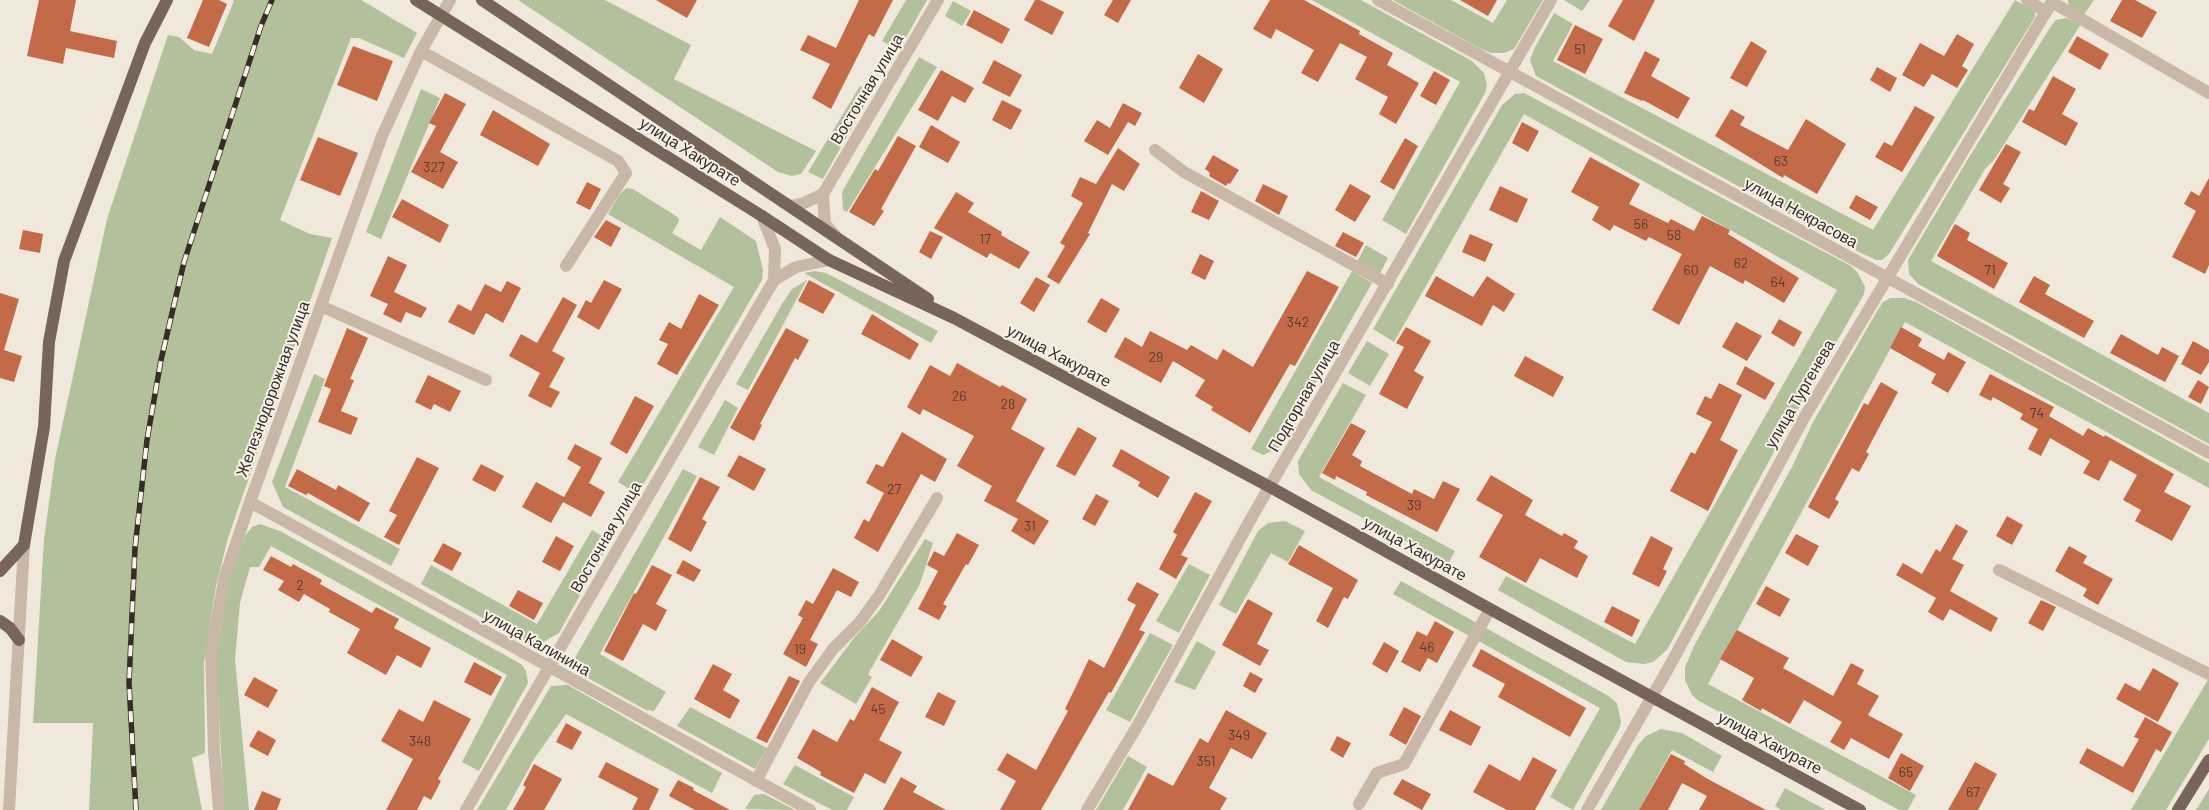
<!DOCTYPE html>
<meta charset="utf-8">
<style>
body{margin:0}
canvas{display:block;background:#f1e8dc}
</style>
<canvas width="2209" height="810"></canvas>
<script>
const c = document.querySelector('canvas').getContext('2d');
c.lineJoin = 'round';
function fillPath(path, color) {
  c.fillStyle = color;
  c.fill(path, 'evenodd');
}
function toPath(rows) {
  const path = new Path2D();
  for (const r of rows) {
    path.moveTo(r[0], r[1]);
    for (let i = 2; i < r.length; i += 2) path.lineTo(r[i], r[i + 1]);
  }
  return path;
}
function trace(path, color, width, dash) {
  c.strokeStyle = color;
  c.lineWidth = width;
  c.lineCap = dash ? 'butt' : 'round';
  c.setLineDash(dash || []);
  c.stroke(path);
}
function label(font, color, halo, rows, align = 'center') {
  c.font = font + ' Barlow,sans-serif';
  c.lineWidth = 4;
  c.setLineDash([]);
  c.textBaseline = 'middle';
  c.strokeStyle = halo;
  c.fillStyle = color;
  for (const [text, x, y, turn = 0] of rows) {
    c.save();
    c.translate(x, y);
    c.rotate((+turn || 0) * Math.PI / 180);
    c.textAlign = isNaN(turn) ? turn : align;
    if (halo) c.strokeText(text, 0, 0);
    c.fillText(text, 0, 0);
    c.restore();
  }
}
fillPath(toPath([
 [232,0,361,0,417,33,404,58,359,38,351,38,280,220,310,234,332,238,228,538,216,586,204,662,205,753,192,758,202,810,89,810,93,723,33,723,44,539,55,459,107,219,168,35,179,37,194,50,212,54,234,1],
 [518,0,605,0,691,45,674,79,816,151,801,174,792,176,778,172],
 [906,0,927,0,899,50,882,41],
 [1312,0,1361,0,1472,61,1484,73,1487,85,1485,93,1406,234,1382,220,1460,82],
 [1393,0,1451,0,1493,23,1507,0,1543,0,1514,49,1504,53,1491,53,1479,48],
 [1564,0,1590,0,1582,11],
 [2015,0,2035,11,2035,17,1889,254,1882,260,1876,260,1859,252,1536,76,1530,60,1534,49,1554,13,1573,24,1553,61,1873,230],
 [2068,0,2094,0,2083,16,2069,7],
 [953,1,971,11,962,26,945,16],
 [2066,18,2081,24,1994,160,1985,169,1931,261,2209,413,2209,444,1918,284,1909,274,1908,260,1968,159,2051,26,2056,20],
 [919,57,937,67,847,212,843,210,842,192],
 [860,86,871,93,823,179,808,172],
 [421,89,440,98,381,239,366,232],
 [1524,93,1851,266,1858,273,1865,287,1864,294,1782,437,1667,650,1653,662,1644,664,1626,662,1498,590,1506,576,1635,644,1837,290,1524,114,1394,342,1373,329,1502,105,1515,94],
 [626,188,633,189,676,216,679,219,678,223,672,233,701,250,720,217,756,241,763,270,762,280,638,494,618,482,734,287,608,214,619,195],
 [1366,245,1388,258,1379,275,1357,262],
 [815,271,826,273,938,331,931,343,804,273],
 [1352,271,1372,283,1279,448,1263,455,1251,449],
 [807,280,748,390,736,384,782,304,792,289],
 [1890,298,1904,298,1916,302,2209,463,2209,488,1905,322,1708,684,1916,795,1908,810,1899,810,1699,701,1692,695,1685,680,1685,667,1694,646,1793,465,1813,422,1879,308,1883,302],
 [1367,341,1389,354,1370,386,1348,373],
 [314,374,325,379,285,487,400,549,391,566,283,507,272,482],
 [1343,383,1366,395,1319,477,1455,551,1448,564,1311,490,1299,474,1298,461],
 [725,400,738,408,714,455,698,447],
 [683,469,697,476,600,654,666,692,654,711,646,710,586,677,575,663,576,656],
 [1285,521,1305,531,1288,562,1271,553,1236,614,1219,605,1258,531,1268,523],
 [260,524,280,531,521,664,526,671,528,683,479,771,462,762,507,675,271,546,259,567,250,567,240,603,235,659,249,810,224,810,216,656,229,580,245,536,252,527],
 [592,530,610,541,559,633,543,642,526,642,421,584,431,565,537,624],
 [925,539,933,543,920,584,868,674,872,677,856,704,820,683,854,638,879,611],
 [1189,564,1210,575,1179,633,1156,621],
 [1401,581,1607,695,1617,703,1621,722,1619,729,1573,810,1550,797,1600,708,1393,594],
 [1150,633,1173,645,1130,722,1106,710],
 [1197,641,1216,652,1195,690,1174,682],
 [2209,678,2209,739,2166,810,2131,810],
 [568,685,722,773,712,793,566,714,534,759,506,810,477,810,551,686],
 [690,707,767,748,755,769,677,726],
 [1661,729,1682,733,1722,756,1713,772,1672,750,1639,810,1601,810,1638,745,1646,736],
 [1128,756,1147,767,1123,810,1096,810],
 [795,765,854,797,847,810,832,810,783,784],
 [1785,788,1826,810,1781,810,1775,806],
 [2209,789,2209,810,2196,810],
 [764,794,795,810,745,809,754,795]
]), '#b2c09c');
fillPath(toPath([
 [39,0,76,0,70,31,117,41,114,58,66,48,63,64,27,56],
 [203,0,219,0,227,4,209,47,187,38],
 [656,0,697,0,687,18],
 [859,0,893,0,874,37,869,34,831,109,812,98,830,64,800,50,808,35,836,48],
 [1035,0,1040,0,1064,12,1052,35,1024,20],
 [1113,0,1131,0,1118,23,1104,15],
 [1270,0,1304,0,1360,31,1359,34,1393,53,1387,65,1419,83,1396,124,1379,114,1388,97,1355,79,1367,57,1340,43,1318,82,1301,73,1314,50,1276,29,1271,39,1253,29],
 [1460,0,1497,0,1488,16],
 [1623,0,1655,0,1634,41,1608,26],
 [2122,0,2135,0,2157,12,2142,38,2110,21],
 [974,10,1010,29,1002,44,966,25],
 [1575,25,1603,39,1585,74,1557,60],
 [1957,34,1974,44,1962,66,1968,70,1957,88,1932,74,1924,87,1902,75,1920,43,1944,56],
 [2077,36,2109,54,2100,70,2068,52],
 [1751,41,1767,51,1747,87,1730,78],
 [353,46,393,61,377,101,337,85],
 [1645,51,1660,59,1651,76,1690,98,1678,119,1643,100,1642,101,1624,93],
 [1198,54,1223,69,1204,103,1179,88],
 [994,60,1022,75,1010,97,982,83],
 [1877,67,1897,78,1890,92,1870,80],
 [941,70,974,88,965,103,952,96,938,121,918,110],
 [1434,71,1450,80,1436,105,1420,96],
 [2053,76,2076,89,2062,114,2078,123,2066,146,2022,122,2029,109,2034,111],
 [445,93,466,104,440,152,458,162,443,189,411,172,436,126,429,123],
 [1002,100,1022,110,1011,130,992,120],
 [1123,103,1142,113,1135,126,1128,122,1108,155,1084,141,1097,120,1110,128],
 [1915,106,1935,117,1902,172,1875,157,1884,142,1892,146],
 [1731,109,1745,117,1740,125,1788,150,1806,119,1846,144,1817,194,1784,175,1783,178,1715,136],
 [493,110,550,144,538,166,480,135],
 [1522,122,1539,131,1528,152,1512,143],
 [931,125,960,142,948,163,919,147],
 [898,136,916,146,881,209,884,211,874,226,849,212,875,169,878,171],
 [318,137,358,153,340,196,300,180],
 [1405,138,1418,146,1394,190,1380,182],
 [2006,144,2021,152,2003,184,2010,188,2001,203,1979,190],
 [1118,148,1140,164,1124,191,1112,184,1088,233,1090,234,1059,284,1047,277,1065,246,1060,243,1083,203,1071,196,1080,177,1096,184],
 [1213,155,1239,170,1230,184,1228,183,1226,186,1209,176,1210,173,1205,169],
 [1590,157,1640,184,1629,204,1668,223,1671,219,1694,231,1702,216,1730,230,1728,234,1799,278,1784,303,1745,280,1743,284,1710,266,1679,325,1652,310,1682,254,1649,237,1646,241,1614,225,1610,231,1592,220,1599,207,1571,192],
 [2209,178,2209,265,2205,274,2172,257,2196,211,2184,204,2191,191,2199,196],
 [587,182,601,189,590,210,576,203],
 [1263,184,1288,196,1279,215,1255,201],
 [1350,184,1371,196,1355,222,1335,210],
 [1500,186,1528,199,1517,223,1489,210],
 [1201,191,1219,201,1209,220,1191,212],
 [956,192,974,203,968,212,1002,232,1001,235,1030,252,1019,269,990,253,987,258,934,228],
 [1856,195,1878,207,1870,220,1849,208],
 [402,199,449,225,440,243,392,217],
 [606,220,621,228,611,247,594,237],
 [1955,224,1970,233,1967,240,2008,263,1994,289,1937,256],
 [23,230,43,234,40,253,19,249],
 [930,231,943,237,931,259,919,252],
 [1343,232,1364,243,1356,257,1335,246],
 [1470,234,1493,244,1485,262,1462,252],
 [1200,254,1214,261,1205,280,1191,273],
 [388,256,407,265,394,292,427,308,421,318,406,312,401,323,383,314,388,304,370,296],
 [1307,271,1339,287,1295,366,1290,364,1250,433,1211,410,1213,407,1195,396,1205,380,1173,361,1161,383,1114,357,1125,337,1142,347,1150,331,1187,350,1191,345,1217,360,1223,349,1253,367],
 [1436,276,1473,297,1487,276,1515,294,1504,312,1493,305,1482,326,1425,296],
 [2034,276,2050,285,2045,294,2094,321,2084,338,2019,302],
 [1036,277,1050,285,1034,312,1020,303],
 [604,280,622,289,599,330,577,317,586,300,591,303],
 [809,280,835,294,823,314,798,301],
 [507,281,521,288,503,323,486,313,474,335,448,322,458,304,471,311,485,284,501,292],
 [0,293,19,299,4,350,22,356,14,382,0,378],
 [699,294,719,305,677,375,657,364,668,344,659,340,669,322,681,329],
 [563,297,577,305,552,351,565,358,549,387,560,392,551,408,528,396,540,373,509,356,521,334,537,343],
 [1101,298,1120,309,1106,333,1087,322],
 [872,314,919,344,910,360,861,334],
 [1779,319,1802,332,1794,347,1771,333],
 [1736,322,1762,336,1747,361,1722,347],
 [1406,327,1431,341,1414,371,1424,377,1407,409,1379,394,1404,347,1396,343],
 [1901,327,1922,339,1918,346,1944,360,1948,352,1966,362,1948,393,1931,383,1936,374,1890,348],
 [347,328,368,338,350,379,354,380,341,411,358,418,351,435,318,422,331,389,324,386],
 [786,328,809,340,798,360,795,358,760,424,762,425,754,441,730,428],
 [2121,334,2158,355,2162,347,2179,356,2165,382,2110,353],
 [2193,341,2209,350,2209,362,2201,375,2181,364],
 [1525,356,1564,377,1553,397,1514,376],
 [957,363,1000,387,1002,385,1027,399,1011,429,1045,448,1016,501,1049,521,1034,545,1011,531,1018,519,984,501,992,486,957,466,974,436,923,409,920,415,907,407,930,365,950,376],
 [1745,366,1775,383,1765,400,1736,384],
 [1990,374,2054,407,2049,416,2083,436,2088,428,2104,437,2105,435,2174,474,2164,492,2191,506,2172,541,2135,521,2141,510,2123,500,2137,475,2110,460,2099,481,2083,473,2090,461,2050,438,2041,456,2028,449,2038,429,2020,419,2023,414,1993,397,1991,401,1979,395],
 [428,375,461,391,450,412,434,404,431,410,415,402],
 [2198,380,2209,387,2201,404,2188,397],
 [1881,382,1898,392,1866,452,1869,454,1859,472,1852,468,1835,499,1839,502,1829,519,1808,507,1864,403,1868,405],
 [1719,383,1742,395,1720,440,1738,450,1708,511,1670,491,1691,452,1695,454,1712,422,1696,414,1705,396,1711,399],
 [635,396,654,406,627,454,610,444],
 [1351,423,1366,431,1352,455,1362,461,1360,466,1412,494,1414,489,1434,499,1443,481,1460,489,1437,532,1366,495,1367,492,1336,476,1335,480,1322,473],
 [1078,427,1097,438,1075,476,1056,466],
 [902,432,947,459,935,482,921,474,878,552,854,538,864,519,869,522,884,493,866,483,876,464,883,467],
 [575,444,602,458,589,483,605,492,591,517,563,502,551,523,522,507,536,482,564,497,581,467,567,459],
 [1121,449,1170,477,1158,498,1138,486,1140,482,1112,466],
 [739,455,766,469,754,491,727,476],
 [417,457,439,468,399,545,384,537,397,515,389,511],
 [481,464,504,476,495,492,472,480],
 [297,469,336,490,338,485,370,503,359,522,308,493,306,495,288,486],
 [1491,475,1533,500,1525,515,1562,536,1564,533,1578,541,1574,548,1588,556,1577,578,1540,558,1526,583,1479,557,1503,515,1476,500],
 [700,477,720,487,702,519,707,522,691,552,668,539],
 [1195,492,1212,501,1181,555,1188,558,1176,579,1159,569,1177,535,1173,532],
 [1096,494,1109,501,1095,526,1082,519],
 [2007,516,2023,525,2012,545,1996,536],
 [1956,524,1968,531,1952,559,1964,565,1950,591,1998,618,1991,632,1950,609,1943,621,1928,612,1936,598,1896,575,1903,563,1922,574,1936,549,1940,552],
 [957,533,979,545,968,565,966,564,943,604,947,606,939,620,918,609,938,571,927,565,934,551,944,556],
 [1796,534,1819,546,1808,566,1785,553],
 [556,536,574,546,560,571,542,562],
 [1651,536,1673,548,1663,569,1667,571,1659,587,1632,574],
 [443,543,462,553,452,571,433,561],
 [1299,545,1358,580,1348,599,1344,597,1328,628,1316,621,1333,588,1288,564],
 [2069,546,2087,556,2083,563,2113,579,2098,605,2083,596,2087,589,2055,571],
 [271,556,291,567,293,564,322,580,320,584,372,613,376,607,399,619,394,628,431,648,421,668,397,655,386,675,347,653,360,629,329,612,330,609,304,594,299,602,278,590,284,581,263,570],
 [683,560,701,570,694,582,676,573],
 [652,565,672,575,656,604,667,610,656,631,643,624,623,661,604,651,634,593,636,594],
 [833,568,859,582,851,597,837,590,810,640,818,644,806,667,783,654,803,618,798,615,806,600,813,604],
 [1137,582,1159,594,1139,630,1145,632,1111,693,1109,692,1091,723,1041,810,1000,810,1016,781,997,770,1007,753,1036,770,1068,711,1065,709,1089,659,1104,668,1136,605,1127,600],
 [1766,586,1790,599,1780,617,1756,604],
 [518,590,543,603,534,620,509,606],
 [1248,599,1273,613,1257,644,1269,650,1260,666,1222,645],
 [2041,600,2056,607,2043,631,2028,623],
 [1612,606,1640,620,1632,637,1604,622],
 [1435,621,1454,632,1437,663,1428,658,1420,672,1401,662,1417,631,1427,636],
 [1737,630,1789,658,1783,668,1833,696,1851,663,1864,670,1857,684,1879,696,1868,715,1903,734,1889,759,1851,738,1844,750,1830,742,1842,722,1804,700,1790,724,1762,708,1761,711,1742,700,1754,678,1720,659],
 [892,639,923,657,911,677,880,660],
 [1384,642,1399,651,1387,673,1372,664],
 [1481,649,1586,708,1570,737,1498,697,1505,684,1472,666],
 [474,662,502,677,491,696,464,682],
 [713,664,732,674,723,690,740,700,730,719,694,699],
 [2153,668,2179,683,2158,722,2116,699,2125,683,2140,691],
 [1250,672,1263,679,1255,693,1243,686],
 [789,676,800,681,767,743,756,738],
 [254,677,278,690,268,708,244,695],
 [872,687,899,702,879,740,902,752,885,784,865,773,854,793,820,775,821,772,797,758,813,729,837,742,850,719,854,721],
 [938,692,956,701,944,726,925,717],
 [434,700,471,719,438,779,441,781,431,800,424,796,417,810,386,810,413,759,381,741,399,709,423,722],
 [1404,707,1421,716,1406,745,1389,735],
 [1226,710,1267,733,1252,759,1231,748,1209,788,1227,798,1220,810,1128,810,1148,773,1173,786,1200,738,1208,743],
 [1450,710,1481,727,1471,746,1439,730],
 [2145,717,2172,732,2161,752,2156,749,2133,793,2079,763,2087,748,2123,767,2139,739,2134,737],
 [566,723,582,732,572,750,556,742],
 [258,730,276,740,268,756,249,746],
 [1337,736,1351,743,1343,758,1330,750],
 [1901,753,1924,766,1910,791,1888,778],
 [1671,754,1685,761,1684,764,1706,778,1766,810,1699,810,1707,796,1682,783,1668,810,1639,810],
 [1533,757,1557,770,1535,810,1507,810,1473,792,1489,764,1520,781],
 [606,762,659,789,649,810,632,810,638,798,598,777],
 [1975,762,1997,774,1978,810,1948,810],
 [534,764,562,779,544,810,513,810,526,787,523,785],
 [901,777,917,786,913,792,946,810,883,810],
 [1402,779,1431,794,1422,810,1393,794],
 [678,780,694,788,693,790,730,810,695,810,669,796],
 [262,791,281,799,277,810,254,810]
]), '#c36b48');
trace(toPath([
 [1378,0,2209,453],
 [2027,0,2046,12],
 [2052,2,2209,93],
 [421,51,618,161,626,173,566,266],
 [1155,150,1184,172,1388,284],
 [823,194,938,0],
 [823,194,825,224,835,235],
 [783,202,791,206,804,203,823,194],
 [774,280,796,267,829,260],
 [321,306,486,380],
 [250,502,810,810],
 [1999,570,2209,674],
 [756,781,809,682,833,649,860,622,880,594,937,498],
 [1359,804,1377,773,1404,764,1490,609],
 [9,810,24,545],
 [219,810,214,751,211,650,225,576,250,502,382,136,421,51,450,0],
 [466,810,774,280,775,249,762,216],
 [1087,810,1139,723,1253,515,1551,0],
 [1587,810,1669,667,1804,418,2053,0]
]), '#c9b8a8', 12);
trace(toPath([
 [482,0,928,299],
 [762,216,829,260,954,318,1270,487,1490,609,1860,810],
 [0,571,24,545,44,427,49,342,64,261,145,43,167,0],
 [0,621,10,628,19,640],
 [2178,810,2209,760]
]), '#776559', 12);
const rail = toPath([
 [136,810,129,683,135,548,147,440,161,360,184,262,261,26,272,0]
]);
trace(rail, '#362d28', 5.5);
trace(rail, '#f9f2e8', 4, [11]);
trace(toPath([
 [416,0,762,216]
]), '#776559', 12);
label('14px', '#593c30', null, [
 ["51",1580,49],
 ["63",1781,161],
 ["327",434,167],
 ["56",1641,224],
 ["58",1674,235],
 ["17",985,239],
 ["62",1741,263],
 ["60",1691,270],
 ["71",1990,270],
 ["64",1778,282],
 ["342",1298,322],
 ["29",1156,357],
 ["26",959,396],
 ["28",1008,404],
 ["74",2037,413],
 ["27",894,489],
 ["39",1414,505],
 ["31",1030,526],
 ["2",300,585],
 ["46",1427,647],
 ["19",800,649],
 ["45",878,709],
 ["349",1239,735],
 ["348",420,741],
 ["351",1206,761],
 ["65",1906,772],
 ["67",1973,792]
]);
label('16px', '#362d28', '#f9f2e8', [
 ["Восточная улица",867,89,-59],
 ["улица Хакурате",690,152,32],
 ["улица Некрасова",1801,213,29],
 ["улица Хакурате",1059,356,28],
 ["Железнодорожная улица",273,389,-70],
 ["улица Тургенева",1800,394,-60],
 ["Подгорная улица",1304,396,-60],
 ["Восточная улица",606,537,-60],
 ["улица Хакурате",1415,549,29],
 ["улица Калинина",537,643,29],
 ["улица Хакурате",1770,743,28]
]);
</script>
